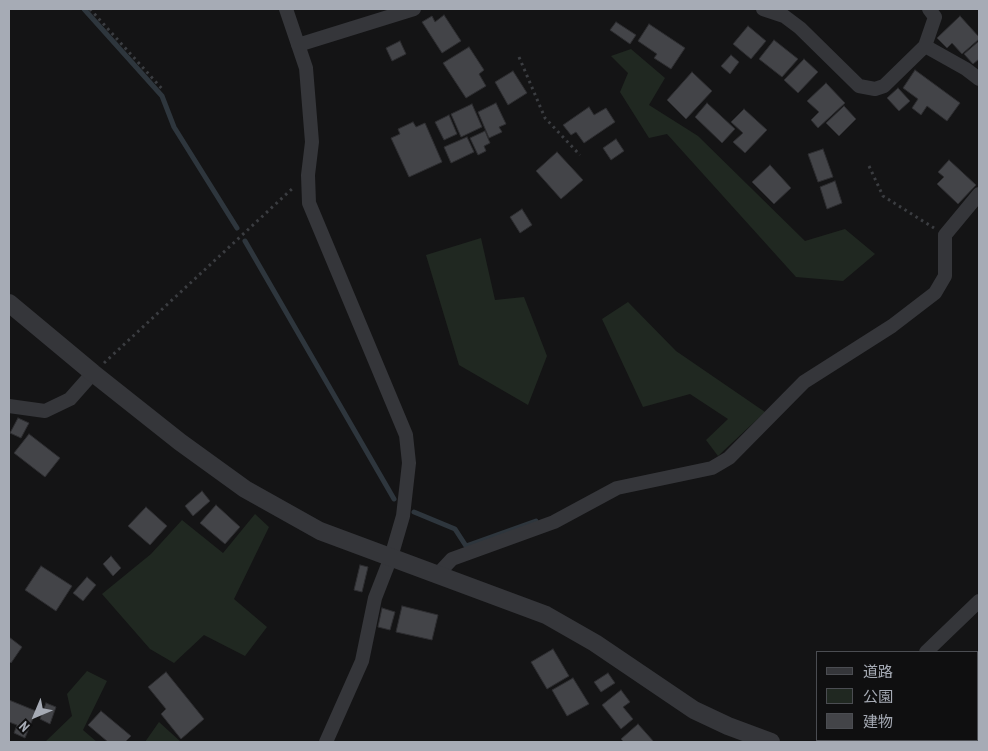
<!DOCTYPE html>
<meta charset="utf-8">
<style>
body{margin:0}
#map{position:relative;width:988px;height:751px;overflow:hidden;background:#141415;font-family:"PT Sans Narrow","Noto Sans JP",sans-serif}
canvas{display:block}
.frame{position:absolute;inset:0;border:10px solid #a6abb5;pointer-events:none}
.legend{position:absolute;left:816px;top:651px;width:162px;height:90px;box-sizing:border-box;background:#0f0f10;border:1px solid #4b4d52;margin:0;padding:6px 9px;list-style:none;font-size:15px;color:#a6abb5}
.legend li{display:flex;align-items:center;gap:10px;height:25px}
.legend b{width:25px;border:1px solid #4b4d52}
.north{position:absolute;left:10px;top:691px;width:50px;height:50px;-webkit-text-stroke:4px #0f0f10;paint-order:stroke;rotate:225deg;font-size:14px;font-weight:700;line-height:20px;text-align:center;color:#a6abb5}
.north::after{content:'';display:block;margin:auto;width:18px;height:22px;background:#a6abb5;clip-path:polygon(50% 0,100% 100%,50% 72%,0 100%)}
</style>
<div id="map">
<canvas width="988" height="751"></canvas>
<div class="frame"></div>
<ul class="legend">
<li><b style="height:6px;background:#35363a"></b>道路</li>
<li><b style="height:14px;background:#202821"></b>公園</li>
<li><b style="height:14px;background:#434448"></b>建物</li>
</ul>
<div class="north">N</div>
</div>
<script>
const c = document.querySelector('canvas').getContext('2d');
c.lineJoin = 'round';
function fillPath(path, color) {
  c.fillStyle = color;
  c.fill(path, 'evenodd');
}
function toPath(rows) {
  const path = new Path2D();
  for (const r of rows) {
    path.moveTo(r[0], r[1]);
    for (let i = 2; i < r.length; i += 2) path.lineTo(r[i], r[i + 1]);
  }
  return path;
}
function trace(path, color, width, dash) {
  c.strokeStyle = color;
  c.lineWidth = width;
  c.lineCap = dash ? 'butt' : 'round';
  c.setLineDash(dash || []);
  c.stroke(path);
}
fillPath(toPath([
 [631,49,665,78,649,105,698,136,805,241,845,229,875,254,843,281,796,277,667,134,649,138,620,92,628,73,611,56],
 [481,238,495,300,524,297,547,356,528,405,459,365,426,255],
 [628,302,676,351,765,412,718,456,706,440,728,419,690,394,643,407,602,319],
 [255,514,269,527,234,599,267,627,245,656,204,635,174,663,150,649,102,594,151,554,182,520,223,553],
 [87,671,107,681,83,730,97,742,45,742,72,716,67,694],
 [159,722,181,742,145,742]
]), '#202821');
trace(toPath([
 [84,9,162,96,174,127,237,228],
 [245,241,394,499],
 [414,512,455,529,466,546,536,521]
]), '#2e363d', 5);
const building = toPath([
 [444,15,461,41,442,53,422,22,432,16,435,22,444,15],
 [960,16,979,37,979,39,962,54,952,43,947,48,937,38,960,16],
 [616,22,636,35,630,44,610,30,616,22],
 [649,24,685,48,671,69,654,58,657,54,638,41,649,24],
 [748,26,766,41,751,59,733,44,748,26],
 [774,40,798,59,782,77,759,59,774,40],
 [400,41,406,54,392,61,386,48,400,41],
 [979,41,979,59,973,64,964,54,979,41],
 [469,47,484,70,479,74,486,86,466,98,443,63,469,47],
 [731,55,739,62,730,74,721,66,731,55],
 [804,59,818,72,798,93,784,80,804,59],
 [915,70,960,103,947,121,927,106,921,115,912,108,918,99,903,88,915,70],
 [513,71,527,93,508,105,495,82,513,71],
 [692,72,712,91,686,119,667,100,692,72],
 [826,83,845,103,818,128,811,120,819,112,807,101,826,83],
 [898,88,910,101,899,111,887,98,898,88],
 [496,103,506,124,499,127,502,132,489,138,478,112,496,103],
 [707,103,735,129,722,143,695,117,707,103],
 [472,104,482,127,461,137,451,114,472,104],
 [844,106,856,119,839,136,826,123,844,106],
 [589,107,594,115,606,108,615,122,584,143,576,132,571,135,563,125,589,107],
 [744,109,767,130,745,153,733,142,743,133,731,122,744,109],
 [449,115,457,134,444,140,435,122,449,115],
 [413,122,416,127,425,123,442,162,409,177,391,138,400,134,398,129,413,122],
 [485,131,490,143,484,146,486,151,478,155,470,138,485,131],
 [467,137,474,152,451,163,444,147,467,137],
 [616,139,624,151,611,160,603,148,616,139],
 [823,149,833,177,818,182,808,154,823,149],
 [557,152,583,180,561,199,536,171,557,152],
 [949,160,976,185,958,204,937,184,944,177,938,172,949,160],
 [770,165,791,188,774,204,752,182,770,165],
 [835,181,842,203,827,209,820,187,835,181],
 [522,209,532,225,520,233,510,217,522,209],
 [18,418,29,423,21,438,10,433,18,418],
 [29,434,60,458,45,477,14,453,29,434],
 [202,491,210,501,193,516,185,506,202,491],
 [216,505,240,527,225,544,200,523,216,505],
 [146,507,167,526,150,545,128,526,146,507],
 [111,556,121,568,113,576,103,564,111,556],
 [360,565,368,567,362,592,354,590,360,565],
 [41,566,72,586,56,611,25,590,41,566],
 [87,577,96,585,83,601,73,593,87,577],
 [402,606,438,615,432,640,396,632,402,606],
 [382,608,395,612,390,630,378,627,382,608],
 [9,637,22,647,11,663,9,661,9,637],
 [553,649,569,676,547,689,531,662,553,649],
 [166,672,204,719,181,739,161,714,166,709,148,687,166,672],
 [608,673,615,683,601,692,594,682,608,673],
 [573,678,589,704,567,716,552,690,573,678],
 [621,690,630,702,623,707,633,719,621,729,602,705,621,690],
 [9,700,36,711,25,738,14,733,17,725,9,722,9,700],
 [46,703,56,707,50,724,40,719,46,703],
 [101,711,131,736,125,742,108,742,88,725,101,711],
 [638,724,654,742,624,742,621,739,638,724]
]);
fillPath(building, '#434448');
trace(building, '#2e2e31', 1);
trace(toPath([
 [90,9,164,91],
 [519,57,545,118,580,155],
 [869,166,883,196,934,228],
 [104,363,294,187]
]), '#3b3d41', 3, [2.5, 4]);
trace(toPath([
 [286,9,306,68,312,142,308,175,309,203,406,435,409,463,403,516,391,557,375,598,362,661,326,742],
 [763,9,784,16,800,28,859,86,875,89,884,86,925,46,966,69,979,79],
 [298,45,414,9],
 [925,46,935,17,929,9],
 [9,406,45,411,70,399,93,373],
 [438,574,452,559,554,522,617,488,712,468,729,458,804,382,892,326,935,293,945,276,945,235,979,194],
 [926,652,979,601],
 [834,742,837,740]
]), '#35363a', 14);
trace(toPath([
 [9,303,93,373,180,442,245,489,320,531,546,615,595,643,694,710,728,726,771,742]
]), '#35363a', 18);
</script>
